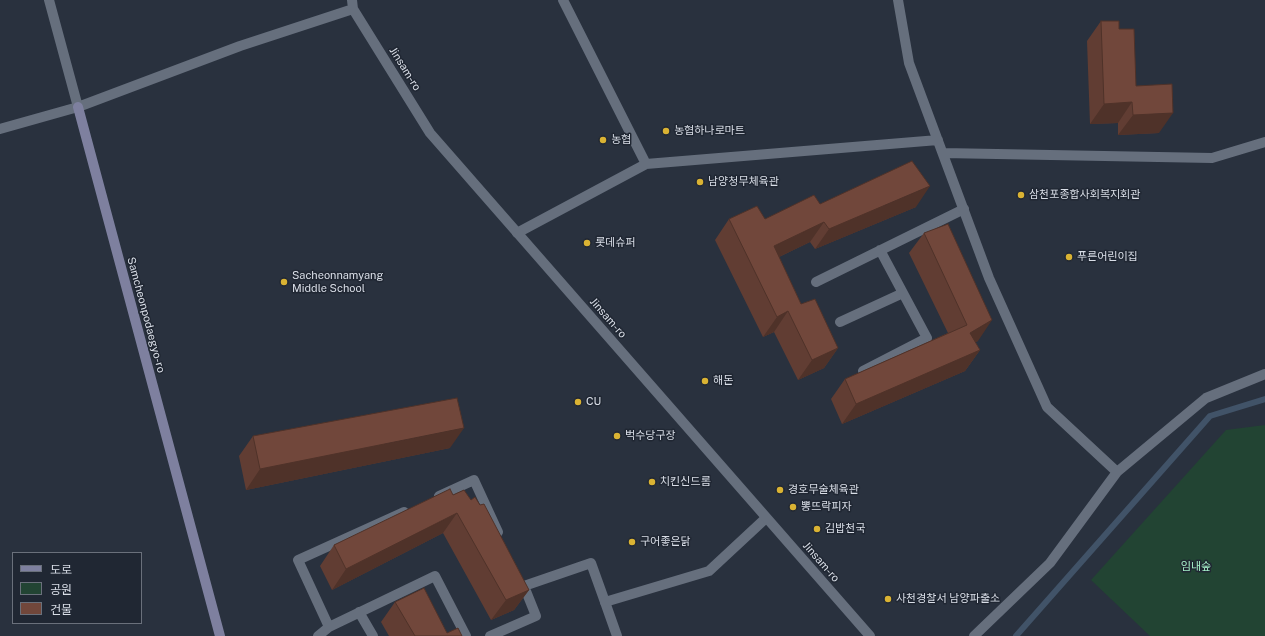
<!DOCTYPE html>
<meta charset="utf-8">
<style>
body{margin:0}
#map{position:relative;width:1265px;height:636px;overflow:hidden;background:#29313e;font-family:"Public Sans","Noto Sans KR",sans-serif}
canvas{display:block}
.legend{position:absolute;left:12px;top:552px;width:130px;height:72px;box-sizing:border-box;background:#202733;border:1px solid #6a707b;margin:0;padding:5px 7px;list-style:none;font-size:12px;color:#d9dee7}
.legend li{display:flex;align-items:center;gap:8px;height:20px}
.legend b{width:20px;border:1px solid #6a707b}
</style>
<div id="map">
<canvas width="1265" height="636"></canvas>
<ul class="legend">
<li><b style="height:5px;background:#7e809f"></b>도로</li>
<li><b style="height:11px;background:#243"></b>공원</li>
<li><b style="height:11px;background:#71473b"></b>건물</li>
</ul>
</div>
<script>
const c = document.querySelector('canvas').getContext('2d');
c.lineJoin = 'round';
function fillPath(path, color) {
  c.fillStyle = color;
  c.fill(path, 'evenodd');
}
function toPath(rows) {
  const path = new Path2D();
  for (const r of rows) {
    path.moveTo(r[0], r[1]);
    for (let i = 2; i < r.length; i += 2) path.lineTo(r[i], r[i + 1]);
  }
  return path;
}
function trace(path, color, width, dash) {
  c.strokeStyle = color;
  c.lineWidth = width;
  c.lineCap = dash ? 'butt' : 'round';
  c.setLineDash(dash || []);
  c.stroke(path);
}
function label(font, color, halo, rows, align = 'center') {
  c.font = font + ' "Public Sans","Noto Sans KR",sans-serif';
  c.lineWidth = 3;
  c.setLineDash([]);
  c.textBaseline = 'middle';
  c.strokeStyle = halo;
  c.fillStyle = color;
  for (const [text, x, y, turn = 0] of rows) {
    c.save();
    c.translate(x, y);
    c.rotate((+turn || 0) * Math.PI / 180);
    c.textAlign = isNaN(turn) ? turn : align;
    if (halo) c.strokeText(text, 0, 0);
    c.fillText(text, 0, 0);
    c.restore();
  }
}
fillPath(toPath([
 [1265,425,1265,636,1150,636,1091,580,1226,430]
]), '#243');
trace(toPath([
 [1016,636,1210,416,1265,399]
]), '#415368', 6);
trace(toPath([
 [816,282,964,209],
 [840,322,903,293],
 [863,371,927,338,880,250],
 [439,496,474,480,498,532],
 [359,612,373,636],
 [329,627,298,560,404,512],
 [318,636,329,627,435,576,466,636],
 [490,636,536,616,524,586,591,563,605,602]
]), '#666f7d', 10);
trace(toPath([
 [563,0,646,164],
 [898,0,909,63,989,278,1047,407,1117,472,1050,563,974,636],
 [943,153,1212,158,1265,142],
 [517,233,646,164,938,140],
 [1117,472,1206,398,1265,374],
 [617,636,605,602,709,571,766,518]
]), '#666f7d', 10);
trace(toPath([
 [49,0,78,107],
 [352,0,353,9,430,133,870,636],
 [0,129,78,107,240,46,353,9]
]), '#666f7d', 10);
trace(toPath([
 [78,107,220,636]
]), '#7e809f', 10);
fillPath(toPath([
 [1101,21,1119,29,1136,86,1159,133,1118,135,1118,123,1090,124,1087,41],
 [820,204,916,207,815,249,810,242,779,257,801,304,838,348,824,368,798,380,774,332,763,337,715,240,729,219,765,219],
 [924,233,978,341,975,342,980,350,965,371,842,424,831,399,845,379,948,333,909,253],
 [253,436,450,448,246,490,239,456],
 [453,495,529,590,514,610,491,620,443,533,332,590,320,566,334,545],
 [395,602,447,633,462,636,389,636,381,622]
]), '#613d33');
fillPath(toPath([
 [1132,102,1118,123,1090,124,1104,104],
 [1173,113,1159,133,1118,135,1133,115],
 [930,186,916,207,815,249,829,229],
 [824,222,810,242,760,266,774,246],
 [788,311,774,332,763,337,777,317],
 [992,320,978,341,956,353,970,333],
 [838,348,824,368,798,380,812,360],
 [980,350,965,371,842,424,856,404],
 [464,428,450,448,246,490,260,469],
 [457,513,443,533,332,590,346,569],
 [529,590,514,610,491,620,506,600]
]), '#4f3229');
const building = toPath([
 [1101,21,1119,21,1119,29,1134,29,1136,86,1172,84,1173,113,1133,115,1132,102,1104,104,1101,21],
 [912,161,930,186,829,229,824,222,774,246,801,304,815,299,838,348,812,360,788,311,777,317,729,219,757,206,765,219,814,195,820,204,912,161],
 [948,224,992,320,970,333,980,350,856,404,845,379,967,325,924,233,948,224],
 [457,398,464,428,260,469,253,436,457,398],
 [450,489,453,495,464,490,471,500,475,497,480,505,484,504,529,590,506,600,457,513,346,569,334,545,450,489],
 [424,588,447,633,458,628,462,636,415,636,395,602,424,588]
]);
fillPath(building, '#71473b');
trace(building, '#4f3229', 1);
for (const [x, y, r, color] of [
 [666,131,4,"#dab333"],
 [603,140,4,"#dab333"],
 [700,182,4,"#dab333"],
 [1021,195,4,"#dab333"],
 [587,243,4,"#dab333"],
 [1069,257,4,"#dab333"],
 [284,282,4,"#dab333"],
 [705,381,4,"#dab333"],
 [578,402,4,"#dab333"],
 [617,436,4,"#dab333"],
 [652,482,4,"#dab333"],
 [780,490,4,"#dab333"],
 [793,507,4,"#dab333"],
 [817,529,4,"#dab333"],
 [632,542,4,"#dab333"],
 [888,599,4,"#dab333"]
]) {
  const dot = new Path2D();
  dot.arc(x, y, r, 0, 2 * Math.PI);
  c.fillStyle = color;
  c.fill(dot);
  trace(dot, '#202733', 1.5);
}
label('11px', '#d9dee7', '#202733', [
 ["Jinsam-ro",405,69,58],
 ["Samcheonpodaegyo-ro",146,315,75],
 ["Jinsam-ro",608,318,49],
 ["Jinsam-ro",821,562,49]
]);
label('11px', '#d9dee7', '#202733', [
 ["농협하나로마트",674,131],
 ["농협",611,140],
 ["남양청무체육관",708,182],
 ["삼천포종합사회복지회관",1029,195],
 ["롯데슈퍼",595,243],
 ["푸른어린이집",1077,257],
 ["Sacheonnamyang",292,276],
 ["Middle School",292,289],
 ["해돈",713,381],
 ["CU",586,402],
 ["벅수당구장",625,436],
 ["치킨신드롬",660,482],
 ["경호무술체육관",788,490],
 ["뽕뜨락피자",801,507],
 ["김밥천국",825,529],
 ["구어좋은닭",640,542],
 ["사천경찰서 남양파출소",896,599]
], 'left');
label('11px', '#a7f1ca', '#202733', [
 ["임내숲",1196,567]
]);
</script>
